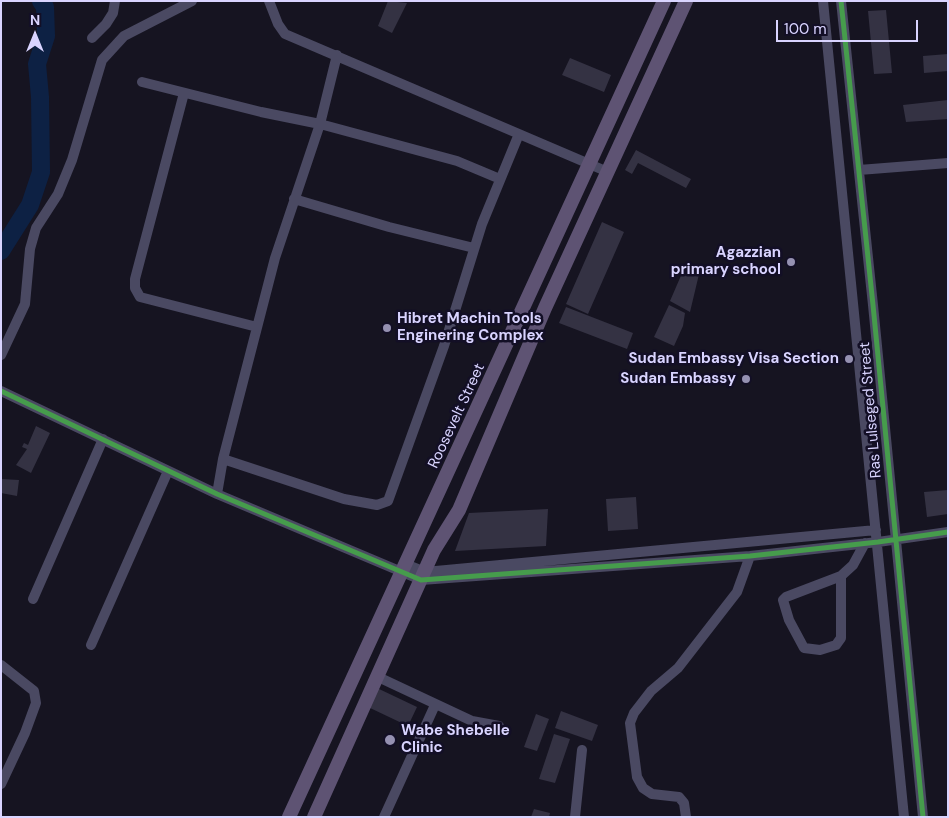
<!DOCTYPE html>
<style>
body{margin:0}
#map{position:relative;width:949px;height:818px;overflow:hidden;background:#161421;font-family:"DM Sans",sans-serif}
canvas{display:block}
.frame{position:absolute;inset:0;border:2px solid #d9d4ff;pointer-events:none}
.north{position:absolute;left:10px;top:10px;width:50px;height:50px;-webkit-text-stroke:4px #130f26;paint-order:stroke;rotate:0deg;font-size:14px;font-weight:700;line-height:20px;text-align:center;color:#d9d4ff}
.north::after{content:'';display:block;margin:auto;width:18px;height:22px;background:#d9d4ff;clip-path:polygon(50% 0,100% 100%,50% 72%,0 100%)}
.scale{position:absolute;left:776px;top:20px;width:142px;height:22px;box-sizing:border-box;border:2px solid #d9d4ff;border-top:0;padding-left:6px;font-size:15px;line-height:18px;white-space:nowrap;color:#d9d4ff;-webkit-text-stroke:4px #130f26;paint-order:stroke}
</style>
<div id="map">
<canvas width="949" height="818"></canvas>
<div class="frame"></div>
<div class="north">N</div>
<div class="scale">100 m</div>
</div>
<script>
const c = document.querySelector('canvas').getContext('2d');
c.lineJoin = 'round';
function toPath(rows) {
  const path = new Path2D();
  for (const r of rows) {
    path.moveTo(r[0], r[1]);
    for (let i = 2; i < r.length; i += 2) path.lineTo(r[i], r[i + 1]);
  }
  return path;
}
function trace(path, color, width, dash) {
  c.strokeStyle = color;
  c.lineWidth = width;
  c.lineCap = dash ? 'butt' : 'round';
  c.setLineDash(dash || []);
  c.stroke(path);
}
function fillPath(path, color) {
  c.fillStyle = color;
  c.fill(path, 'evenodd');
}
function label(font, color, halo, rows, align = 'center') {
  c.font = font + ' "DM Sans",sans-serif';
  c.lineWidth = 5;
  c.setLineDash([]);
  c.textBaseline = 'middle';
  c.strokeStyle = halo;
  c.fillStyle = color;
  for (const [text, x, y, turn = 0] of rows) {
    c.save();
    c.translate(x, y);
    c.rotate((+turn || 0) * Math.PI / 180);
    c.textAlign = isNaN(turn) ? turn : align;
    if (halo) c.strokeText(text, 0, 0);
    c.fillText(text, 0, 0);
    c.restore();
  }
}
trace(toPath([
 [1,251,30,205,41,172,40,97,37,64,46,36,45,7,41,1]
]), '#0d2144', 18);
fillPath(toPath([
 [388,1,407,3,392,33,378,26],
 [886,10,892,73,874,74,868,11],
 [948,54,948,71,924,73,923,56],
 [570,58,611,75,604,92,562,75],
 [948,100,948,119,906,122,903,105],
 [636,150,691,179,686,188,638,163,632,174,625,170],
 [602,222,624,232,588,314,566,304],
 [686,264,700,270,690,312,670,301],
 [669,305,685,313,683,326,674,346,654,337],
 [566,307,633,333,627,349,559,323],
 [36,426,50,433,31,473,16,465,27,449,22,447,24,443,28,445],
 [1,479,19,480,17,496,1,493],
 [948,490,948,514,927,517,924,492],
 [636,497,638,529,608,531,606,499],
 [548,509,546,546,455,551,469,513],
 [377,688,417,707,408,726,368,707],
 [561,711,598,725,592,741,555,728],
 [536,714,549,719,537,751,524,747],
 [554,734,570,739,555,783,539,779],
 [534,809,550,813,549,817,531,817]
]), '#343243');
trace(toPath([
 [269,1,278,24,285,34,608,172],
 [823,1,904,817],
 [841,1,873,305,923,817],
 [92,38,106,24,113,13,115,1],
 [142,82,261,112,320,124,457,161,500,179],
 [184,93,135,279,135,288,140,297,257,327],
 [859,170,948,163],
 [294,199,389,227,474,248],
 [1,355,25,304,30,249,36,228,58,194,72,160,102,60,124,36,192,1],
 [1,391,217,494,421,580,750,556,878,542,948,532],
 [223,459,344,499,377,505,388,501,444,346,482,224,519,134],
 [217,494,223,459,275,258,320,124,337,55],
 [405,564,425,572,876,530],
 [841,576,841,638,836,645,820,650,804,648,789,620,783,600,786,597,841,576,853,565,865,543],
 [33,599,103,439],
 [91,645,168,471],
 [1,665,34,691,36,703,25,733,1,784],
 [376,676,472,721,499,726],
 [384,817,435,705],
 [575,817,582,750],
 [686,817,684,803,679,797,652,794,643,788,637,777,630,723,634,713,651,691,678,668,737,592,750,556]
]), '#4a4962', 10);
trace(toPath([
 [289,817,664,1],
 [314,817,434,550,459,510,545,308,686,1]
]), '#5e5373', 14);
trace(toPath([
 [841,1,873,305,923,817],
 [1,391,217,494,421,580,750,556,878,542,948,532]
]), '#469c4c', 5);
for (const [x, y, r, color] of [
 [791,262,5,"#9591b1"],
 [387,328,5,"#9591b1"],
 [849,359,5,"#9591b1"],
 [746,379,5,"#9591b1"],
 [390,740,6,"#9591b1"]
]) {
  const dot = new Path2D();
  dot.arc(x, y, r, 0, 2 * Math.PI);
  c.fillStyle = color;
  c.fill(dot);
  trace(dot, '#130f26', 2);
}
label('bold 15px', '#d9d4ff', '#130f26', [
 ["Agazzian",781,253],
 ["primary school",781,270],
 ["Hibret Machin Tools",397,319,"left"],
 ["Enginering Complex",397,336,"left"],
 ["Sudan Embassy Visa Section",839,359],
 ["Sudan Embassy",736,379],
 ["Wabe Shebelle",401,731,"left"],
 ["Clinic",401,748,"left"]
], 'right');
label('15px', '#d9d4ff', '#130f26', [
 ["Ras Lulseged Street",871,410,-95],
 ["Roosevelt Street",457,416,-65]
]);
</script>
